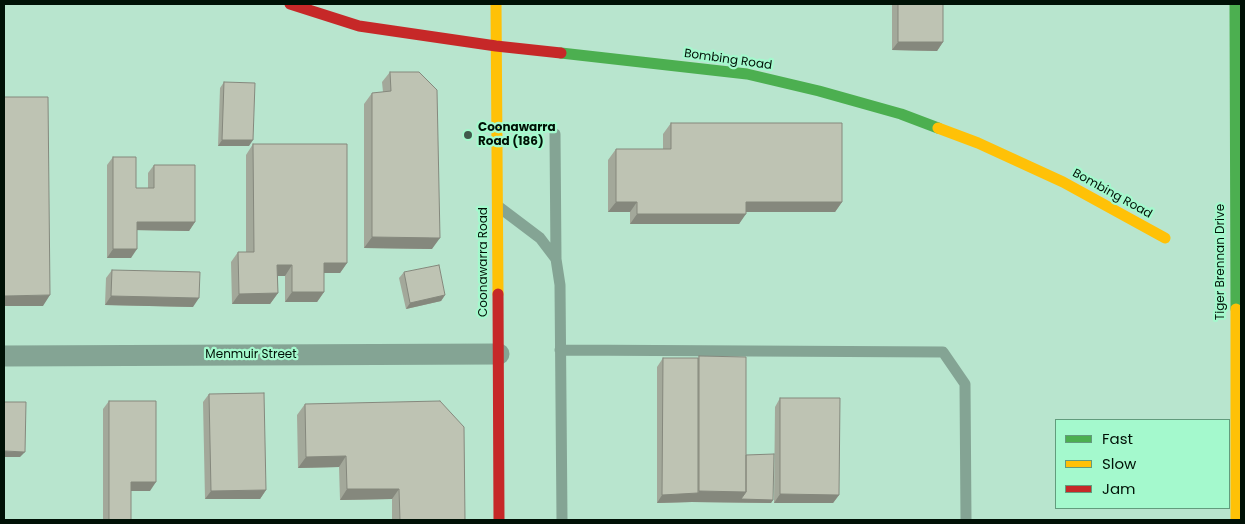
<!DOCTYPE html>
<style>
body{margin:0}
#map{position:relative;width:1245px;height:524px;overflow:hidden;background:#b8e5ce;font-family:Poppins,sans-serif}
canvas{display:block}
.frame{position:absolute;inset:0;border:5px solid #001106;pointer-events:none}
.legend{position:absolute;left:1055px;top:419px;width:175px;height:90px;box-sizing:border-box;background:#a4f9cd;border:1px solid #629c7d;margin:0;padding:6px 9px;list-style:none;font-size:15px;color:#001106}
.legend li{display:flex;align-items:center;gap:10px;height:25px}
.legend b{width:25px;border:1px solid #629c7d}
</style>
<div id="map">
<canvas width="1245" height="524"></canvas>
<div class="frame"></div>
<ul class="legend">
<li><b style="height:6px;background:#4caf50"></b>Fast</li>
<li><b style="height:6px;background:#ffc107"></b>Slow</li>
<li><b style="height:6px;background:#c62828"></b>Jam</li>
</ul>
</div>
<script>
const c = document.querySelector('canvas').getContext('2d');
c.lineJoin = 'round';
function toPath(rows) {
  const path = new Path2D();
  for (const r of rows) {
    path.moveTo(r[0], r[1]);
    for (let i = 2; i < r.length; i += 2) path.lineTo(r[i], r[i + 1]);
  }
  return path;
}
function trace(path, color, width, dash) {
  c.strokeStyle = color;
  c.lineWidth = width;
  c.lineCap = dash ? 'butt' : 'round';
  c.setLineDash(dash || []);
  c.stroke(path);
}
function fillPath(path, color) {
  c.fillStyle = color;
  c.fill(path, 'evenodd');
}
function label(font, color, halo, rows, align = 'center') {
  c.font = font + ' Poppins,sans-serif';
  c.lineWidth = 4.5;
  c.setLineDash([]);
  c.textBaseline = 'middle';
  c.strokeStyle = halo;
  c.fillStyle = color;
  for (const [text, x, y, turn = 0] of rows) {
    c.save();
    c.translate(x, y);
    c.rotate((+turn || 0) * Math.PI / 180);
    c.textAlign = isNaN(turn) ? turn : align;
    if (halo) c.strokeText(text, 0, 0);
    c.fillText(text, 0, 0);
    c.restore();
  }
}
trace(toPath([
 [555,134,556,259,560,285,562,520],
 [499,207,540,238,556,259],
 [560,350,943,352,965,384,966,520]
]), '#84a494', 11);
trace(toPath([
 [4,356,499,354]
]), '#84a494', 21);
trace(toPath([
 [1235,4,1236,309],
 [561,53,747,74,819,91,901,114,938,128]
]), '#4caf50', 11);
trace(toPath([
 [496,4,498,294],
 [938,128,978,143,1063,182,1165,238],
 [1236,309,1236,520]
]), '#ffc107', 11);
trace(toPath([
 [290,4,359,26,496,46,561,53],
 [498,294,499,520]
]), '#c62828', 11);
fillPath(toPath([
 [892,4,943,4,943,42,937,51,892,50],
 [390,72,432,249,364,248,364,104,372,93,383,92,382,82],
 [224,82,249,146,218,146,220,88],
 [671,123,842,202,835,212,746,212,739,224,630,224,630,212,608,212,608,160,616,149,663,149,663,134],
 [253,144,347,263,340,273,324,273,324,292,317,302,285,302,285,276,278,276,278,293,270,304,232,304,231,262,238,252,246,252,246,155],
 [113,157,136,188,148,188,148,173,154,165,195,222,189,231,137,230,131,258,107,258,107,165],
 [112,270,193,307,105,305,106,278],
 [404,272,445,295,441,301,406,309,399,278],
 [699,356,746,455,773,500,771,503,692,502,657,503,657,367,663,358,698,358],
 [209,394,266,490,260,499,205,499,203,402],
 [780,398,839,495,833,503,774,503,775,407],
 [109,401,150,491,131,491,131,520,103,520,103,409],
 [305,404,465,520,392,520,392,499,340,500,339,467,298,468,297,415]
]), '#a3a89a');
fillPath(toPath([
 [898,42,943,42,937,51,892,50],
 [222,140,253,140,249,146,218,146],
 [616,202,637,202,630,212,608,212],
 [746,202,842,202,835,212,739,212],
 [637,214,746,214,739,224,630,224],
 [137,222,195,222,189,231,131,230],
 [372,237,440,238,432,249,364,248],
 [113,249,137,249,131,258,107,258],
 [324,263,347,263,340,273,316,273],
 [277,265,292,265,285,276,270,276],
 [292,292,324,292,317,302,285,302],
 [278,293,270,304,232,304,239,294],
 [50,295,43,306,4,306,4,296],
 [445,295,441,301,406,309,410,303],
 [111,296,199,298,193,307,105,305],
 [4,451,25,452,20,457,4,457],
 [346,456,339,467,298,468,306,457],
 [131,482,156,482,150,491,125,491],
 [347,489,399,489,392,499,340,500],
 [266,490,260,499,205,499,211,491],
 [699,491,746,492,773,500,771,503,692,502,657,503,662,495,698,493],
 [780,494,839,495,833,503,774,503]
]), '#85887d');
const building = toPath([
 [898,4,943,4,943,42,898,42,898,4],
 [390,72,419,72,437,90,440,238,372,237,372,93,391,91,390,72],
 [224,82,255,83,253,140,222,140,224,82],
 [4,97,48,97,50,295,4,296,4,97],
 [671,123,842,123,842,202,746,202,746,214,637,214,637,202,616,202,616,149,671,149,671,123],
 [253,144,347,144,347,263,324,263,324,292,292,292,292,265,277,265,278,293,239,294,238,252,254,252,253,144],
 [113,157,136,157,136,188,154,188,154,165,195,165,195,222,137,222,137,249,113,249,113,157],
 [439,265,445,295,410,303,404,272,439,265],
 [112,270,200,272,199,298,111,296,112,270],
 [699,356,746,357,746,492,699,491,699,356],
 [663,358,698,358,698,493,662,495,663,358],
 [264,393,266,490,211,491,209,394,264,393],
 [780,398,840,398,839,495,780,494,780,398],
 [109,401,156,401,156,482,131,482,131,520,109,520,109,401],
 [440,401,464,427,465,520,400,520,399,489,347,489,346,456,306,457,305,404,440,401],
 [4,402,26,402,25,452,4,451,4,402],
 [774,454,773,500,741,499,746,492,746,455,774,454]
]);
fillPath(building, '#bec3b3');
trace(building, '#85887d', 1);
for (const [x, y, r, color] of [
 [468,135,5,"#405b4c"]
]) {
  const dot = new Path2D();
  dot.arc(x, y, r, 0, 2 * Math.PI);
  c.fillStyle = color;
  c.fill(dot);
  trace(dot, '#a4f9cd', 2);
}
label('12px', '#001106', '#a4f9cd', [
 ["Bombing Road",728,60,8],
 ["Bombing Road",1112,194,29],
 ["Coonawarra Road",484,262,-90],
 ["Tiger Brennan Drive",1221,262,-90],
 ["Menmuir Street",251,355]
]);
label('bold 12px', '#001106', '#a4f9cd', [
 ["Coonawarra",478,128],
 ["Road (186)",478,142]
], 'left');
</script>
